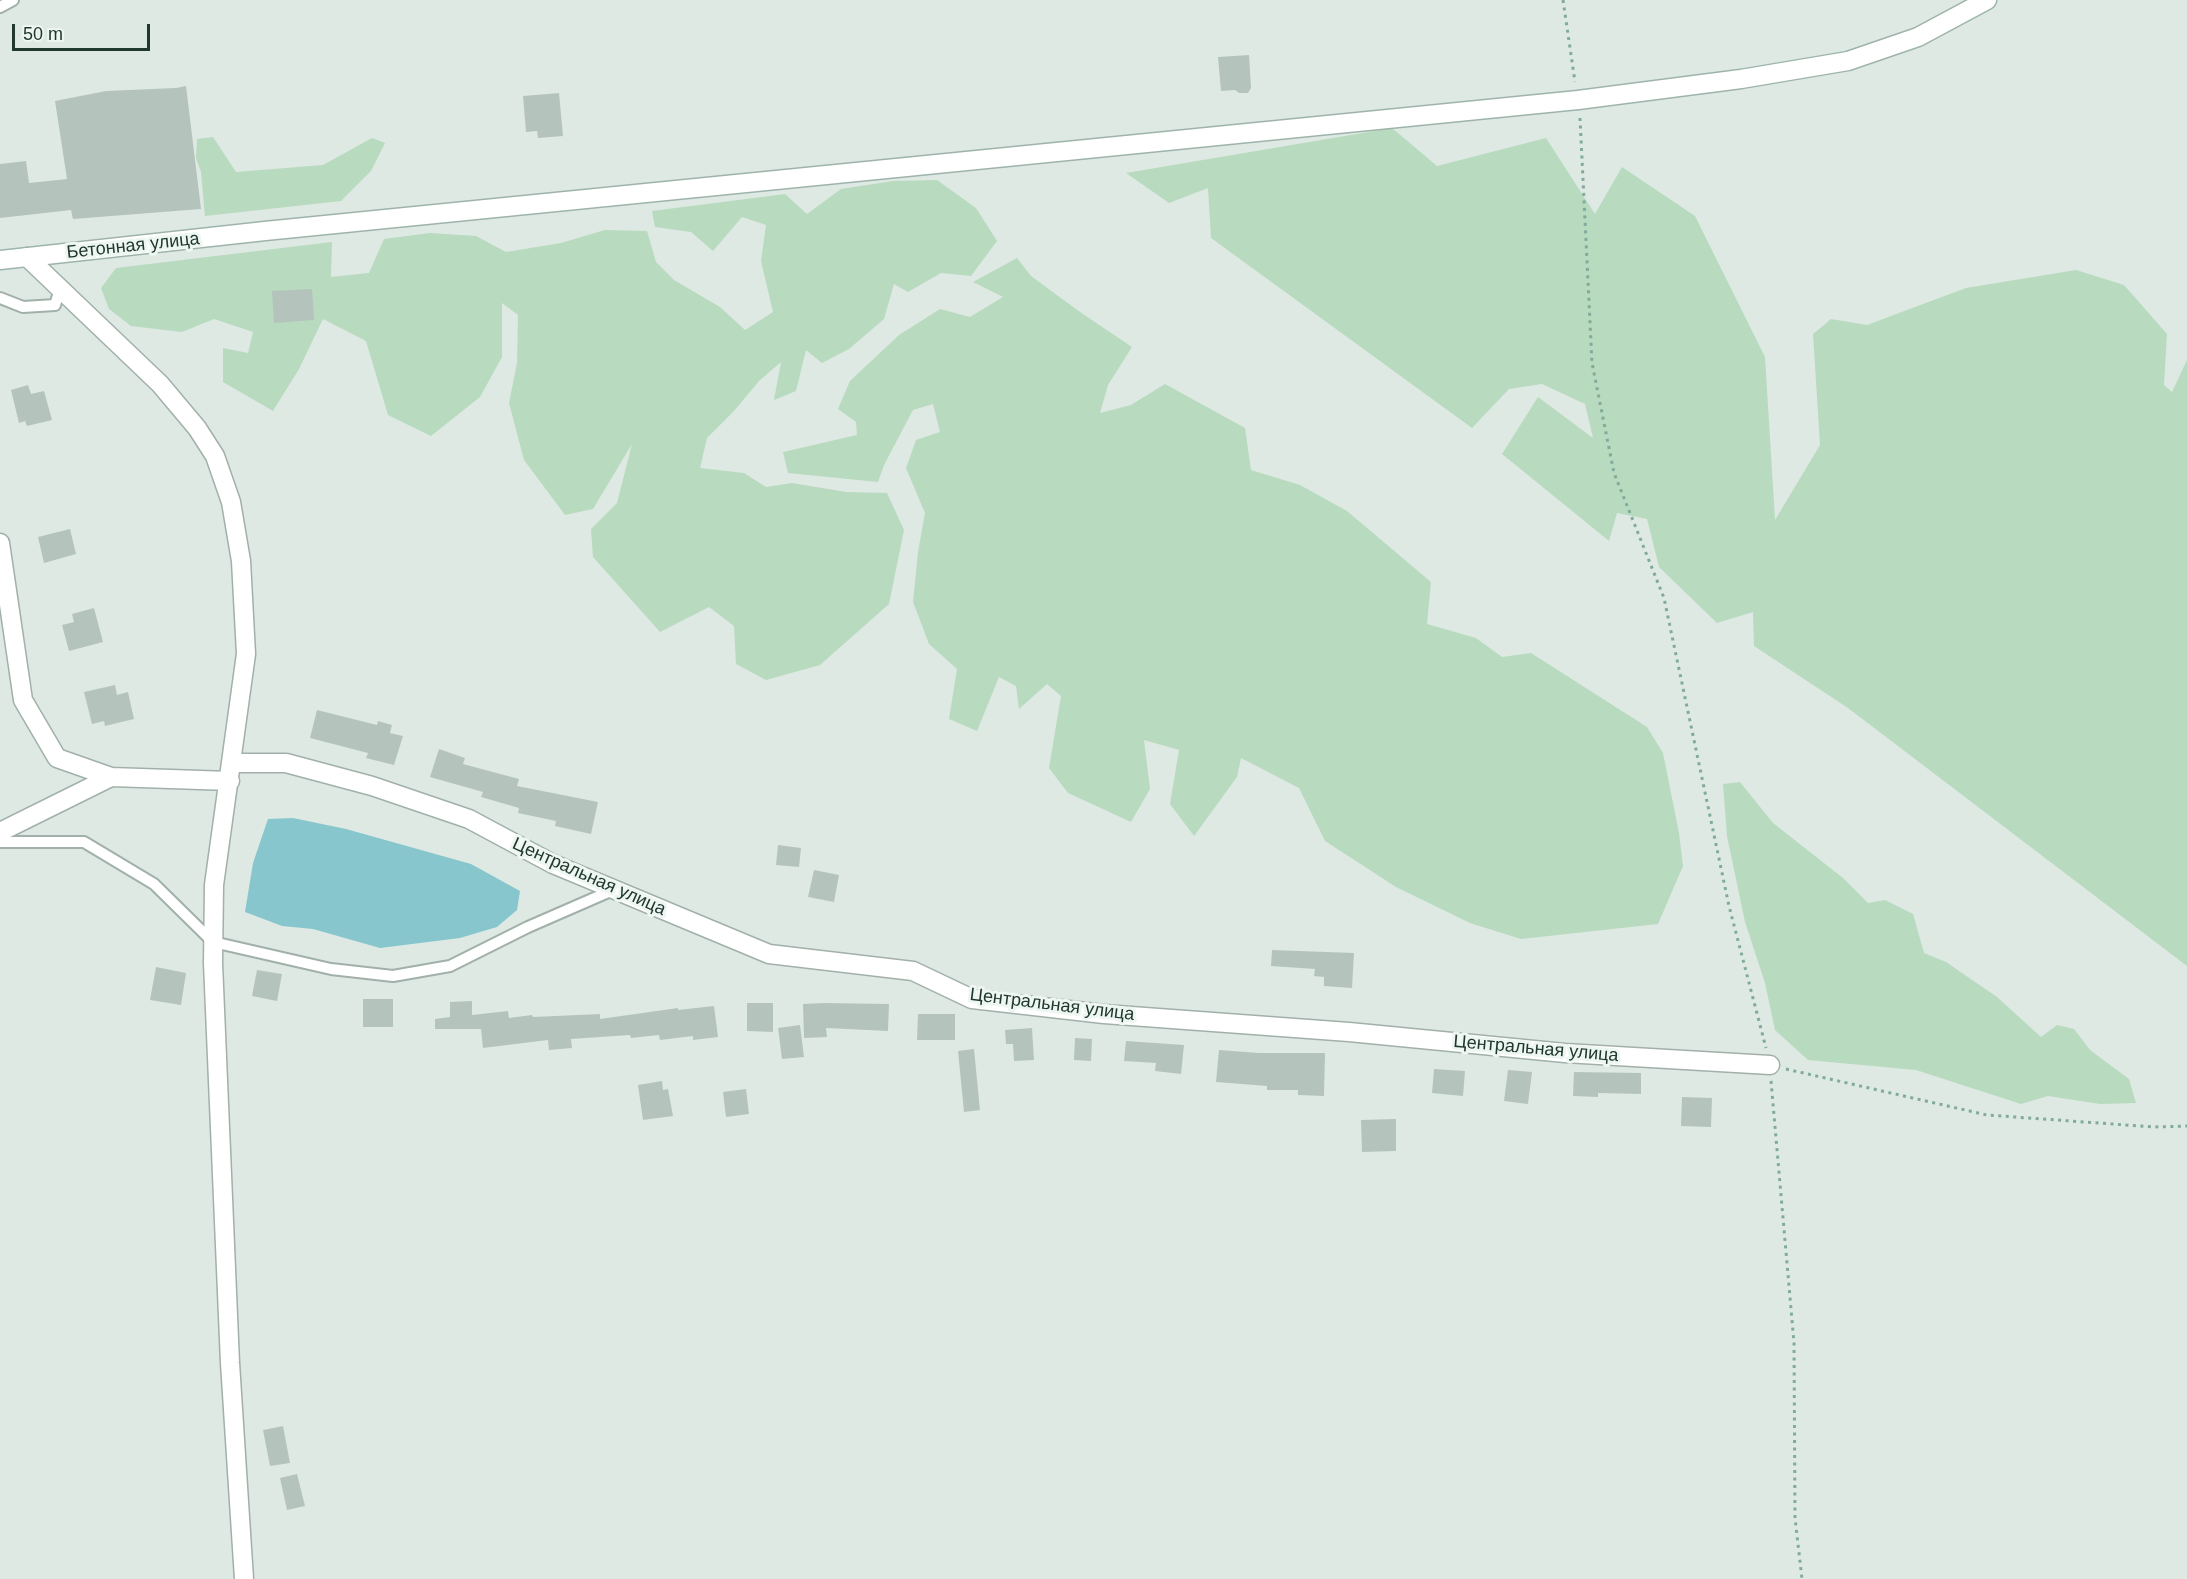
<!DOCTYPE html>
<meta charset="utf-8">
<style>
body{margin:0}
#map{position:relative;width:2187px;height:1579px;overflow:hidden;background:#dee9e4;font-family:Arial,sans-serif}
canvas{display:block}
.scale{position:absolute;left:12px;top:24px;width:138px;height:27px;box-sizing:border-box;border:3px solid #203830;border-top:0;padding-left:8px;font-size:18px;line-height:21px;white-space:nowrap;color:#203830;-webkit-text-stroke:4px #eef6f2;paint-order:stroke}
</style>
<div id="map">
<canvas width="2187" height="1579"></canvas>
<div class="scale">50 m</div>
</div>
<script>
const c = document.querySelector('canvas').getContext('2d');
c.lineJoin = 'round';
function fillPath(path, color) {
  c.fillStyle = color;
  c.fill(path, 'evenodd');
}
function toPath(rows) {
  const path = new Path2D();
  for (const r of rows) {
    path.moveTo(r[0], r[1]);
    for (let i = 2; i < r.length; i += 2) path.lineTo(r[i], r[i + 1]);
  }
  return path;
}
function trace(path, color, width, dash) {
  c.strokeStyle = color;
  c.lineWidth = width;
  c.lineCap = dash ? 'butt' : 'round';
  c.setLineDash(dash || []);
  c.stroke(path);
}
function label(font, color, halo, rows, align = 'center') {
  c.font = font + ' Arial,sans-serif';
  c.lineWidth = 6;
  c.setLineDash([]);
  c.textBaseline = 'middle';
  c.strokeStyle = halo;
  c.fillStyle = color;
  for (const [text, x, y, turn = 0] of rows) {
    c.save();
    c.translate(x, y);
    c.rotate((+turn || 0) * Math.PI / 180);
    c.textAlign = isNaN(turn) ? turn : align;
    if (halo) c.strokeText(text, 0, 0);
    c.fillText(text, 0, 0);
    c.restore();
  }
}
fillPath(toPath([
 [1392,128,1437,166,1546,138,1595,214,1622,167,1695,216,1765,357,1775,520,1820,445,1813,334,1831,319,1867,325,1966,288,2076,270,2124,285,2167,334,2164,385,2172,392,2187,360,2187,966,1848,708,1754,646,1753,612,1717,623,1659,567,1647,519,1617,513,1609,541,1502,454,1538,397,1593,438,1585,404,1542,384,1509,389,1472,428,1211,238,1208,188,1169,203,1126,173],
 [213,137,236,172,323,165,372,138,385,143,371,171,341,201,205,216,201,172,196,158,197,139],
 [937,180,976,208,997,241,971,276,941,273,908,292,894,284,884,319,849,349,822,363,806,350,796,391,774,400,781,362,759,381,734,411,707,438,700,468,744,473,766,487,792,483,846,492,887,493,904,530,889,604,820,665,766,680,736,664,734,626,709,607,660,632,593,557,591,529,617,503,632,444,593,509,565,515,524,460,509,403,517,363,518,315,502,303,502,357,480,397,431,436,388,415,366,341,323,319,299,369,273,411,223,382,223,348,248,353,253,332,214,319,182,332,131,326,109,309,101,288,116,268,332,242,331,277,369,273,384,239,430,233,476,236,506,252,561,243,605,230,647,231,656,262,674,280,720,307,745,330,773,312,761,261,766,225,742,217,713,251,691,232,655,227,652,211,785,194,807,214,841,189,893,181],
 [1017,258,1031,276,1080,312,1132,347,1108,385,1100,413,1131,405,1165,384,1245,428,1251,470,1300,485,1347,511,1431,582,1427,624,1476,638,1502,657,1531,653,1647,727,1663,753,1679,833,1683,866,1658,924,1521,939,1470,923,1396,887,1325,841,1299,788,1241,758,1237,777,1194,836,1170,804,1179,750,1144,740,1150,789,1131,822,1068,793,1049,768,1061,696,1047,684,1019,709,1016,686,999,677,977,731,949,719,957,669,929,644,913,602,918,552,925,513,906,468,916,440,940,432,933,404,913,410,884,465,878,482,788,473,783,452,857,435,856,422,838,409,850,381,899,335,940,309,970,317,1003,297,973,282],
 [1740,782,1773,823,1843,878,1868,903,1885,900,1913,914,1924,953,1946,962,1997,997,2041,1037,2057,1025,2074,1029,2090,1050,2129,1079,2136,1103,2100,1104,2048,1096,2021,1104,1916,1070,1808,1060,1775,1030,1765,983,1745,922,1727,836,1723,784]
]), '#b8dabf');
fillPath(toPath([
 [293,818,346,829,471,864,520,891,517,910,497,927,460,938,380,948,313,929,282,926,245,912,253,863,268,819]
]), '#88c6cd');
fillPath(toPath([
 [1249,55,1251,88,1248,93,1239,93,1235,90,1221,91,1218,57],
 [186,86,201,209,73,219,71,210,0,218,0,164,26,161,29,183,67,179,55,101,106,91,176,88],
 [559,93,563,136,538,138,537,131,526,132,523,96],
 [312,289,314,320,274,323,272,291],
 [28,385,31,394,44,391,52,420,27,426,25,421,19,423,11,390],
 [70,529,76,554,44,563,38,537],
 [94,608,103,642,69,651,62,625,74,622,72,614],
 [115,685,117,695,128,692,134,719,105,726,104,721,92,724,84,692],
 [317,710,377,725,378,721,392,725,390,733,403,736,394,765,366,758,368,753,310,738],
 [439,749,465,758,463,764,519,779,517,786,598,802,591,834,555,826,556,821,518,813,519,808,481,797,483,792,430,777],
 [778,845,801,848,799,867,776,865],
 [814,870,839,875,834,902,808,897],
 [1272,950,1354,953,1352,988,1324,986,1324,977,1314,976,1315,969,1271,966],
 [156,967,186,973,181,1005,150,1000],
 [257,970,282,974,277,1001,252,996],
 [363,999,393,999,393,1027,363,1027],
 [472,1001,472,1015,508,1011,509,1018,532,1015,533,1017,600,1014,600,1019,678,1008,678,1010,714,1006,718,1037,693,1040,693,1036,660,1040,659,1035,631,1038,630,1035,571,1039,572,1048,549,1050,548,1040,483,1048,481,1029,435,1029,435,1019,450,1017,450,1002],
 [747,1003,773,1003,773,1032,747,1031],
 [825,1003,889,1004,888,1031,826,1028,827,1037,804,1038,803,1004],
 [918,1014,955,1014,955,1040,917,1040],
 [800,1025,804,1057,782,1059,778,1028],
 [1032,1028,1034,1060,1014,1061,1013,1044,1006,1044,1005,1030],
 [1075,1038,1092,1039,1091,1061,1074,1060],
 [1126,1041,1184,1045,1181,1074,1155,1071,1156,1063,1124,1061],
 [974,1049,980,1110,964,1112,958,1051],
 [1219,1050,1259,1053,1325,1053,1324,1096,1298,1095,1298,1090,1267,1090,1267,1086,1216,1082],
 [1434,1069,1465,1071,1463,1096,1432,1093],
 [1508,1070,1532,1072,1528,1104,1504,1101],
 [1574,1072,1641,1073,1641,1094,1598,1093,1598,1097,1573,1096],
 [662,1081,663,1090,668,1089,673,1116,643,1120,638,1085],
 [746,1089,749,1114,726,1117,723,1092],
 [1682,1097,1712,1098,1711,1127,1681,1126],
 [1396,1119,1396,1151,1362,1152,1361,1120],
 [283,1426,290,1463,270,1466,263,1430],
 [297,1474,305,1506,287,1510,280,1478]
]), '#b4c4bc');
const service = toPath([
 [0,7,13,0],
 [0,298,23,307,55,305,60,289],
 [0,842,84,842,154,884,213,942,331,969,393,976,450,966,528,927,613,890]
]);
const minor = toPath([
 [27,257,160,384,197,428,215,456,231,502,241,561,246,654,214,885,213,963,230,1363,244,1579],
 [0,543,23,700,57,758,111,777],
 [232,763,286,763,372,786,469,819,553,864,769,954,913,971,972,999,1104,1014,1349,1032,1565,1053,1770,1065],
 [0,832,111,777,230,781]
]);
const secondary = toPath([
 [0,260,265,231,1578,100,1741,79,1848,61,1918,37,1987,0]
]);
trace(service, '#a1b0aa', 14);
trace(minor, '#a1b0aa', 21);
trace(secondary, '#9eb4ab', 21);
trace(toPath([
 [1563,0,1575,82],
 [1580,118,1592,363,1614,473,1664,598,1729,906,1766,1048],
 [1786,1069,1987,1115,2154,1127,2187,1126],
 [1771,1081,1794,1343,1795,1518,1802,1579]
]), '#80ab9b', 3, [3, 4.5]);
trace(service, '#fff', 10);
trace(minor, '#fff', 18);
trace(secondary, '#fff', 18);
label('18px', '#203830', '#eef6f2', [
 ["Бетонная улица",133,246,-6],
 ["Центральная улица",589,877,24],
 ["Центральная улица",1052,1005,7],
 ["Центральная улица",1536,1049,5]
]);
</script>
